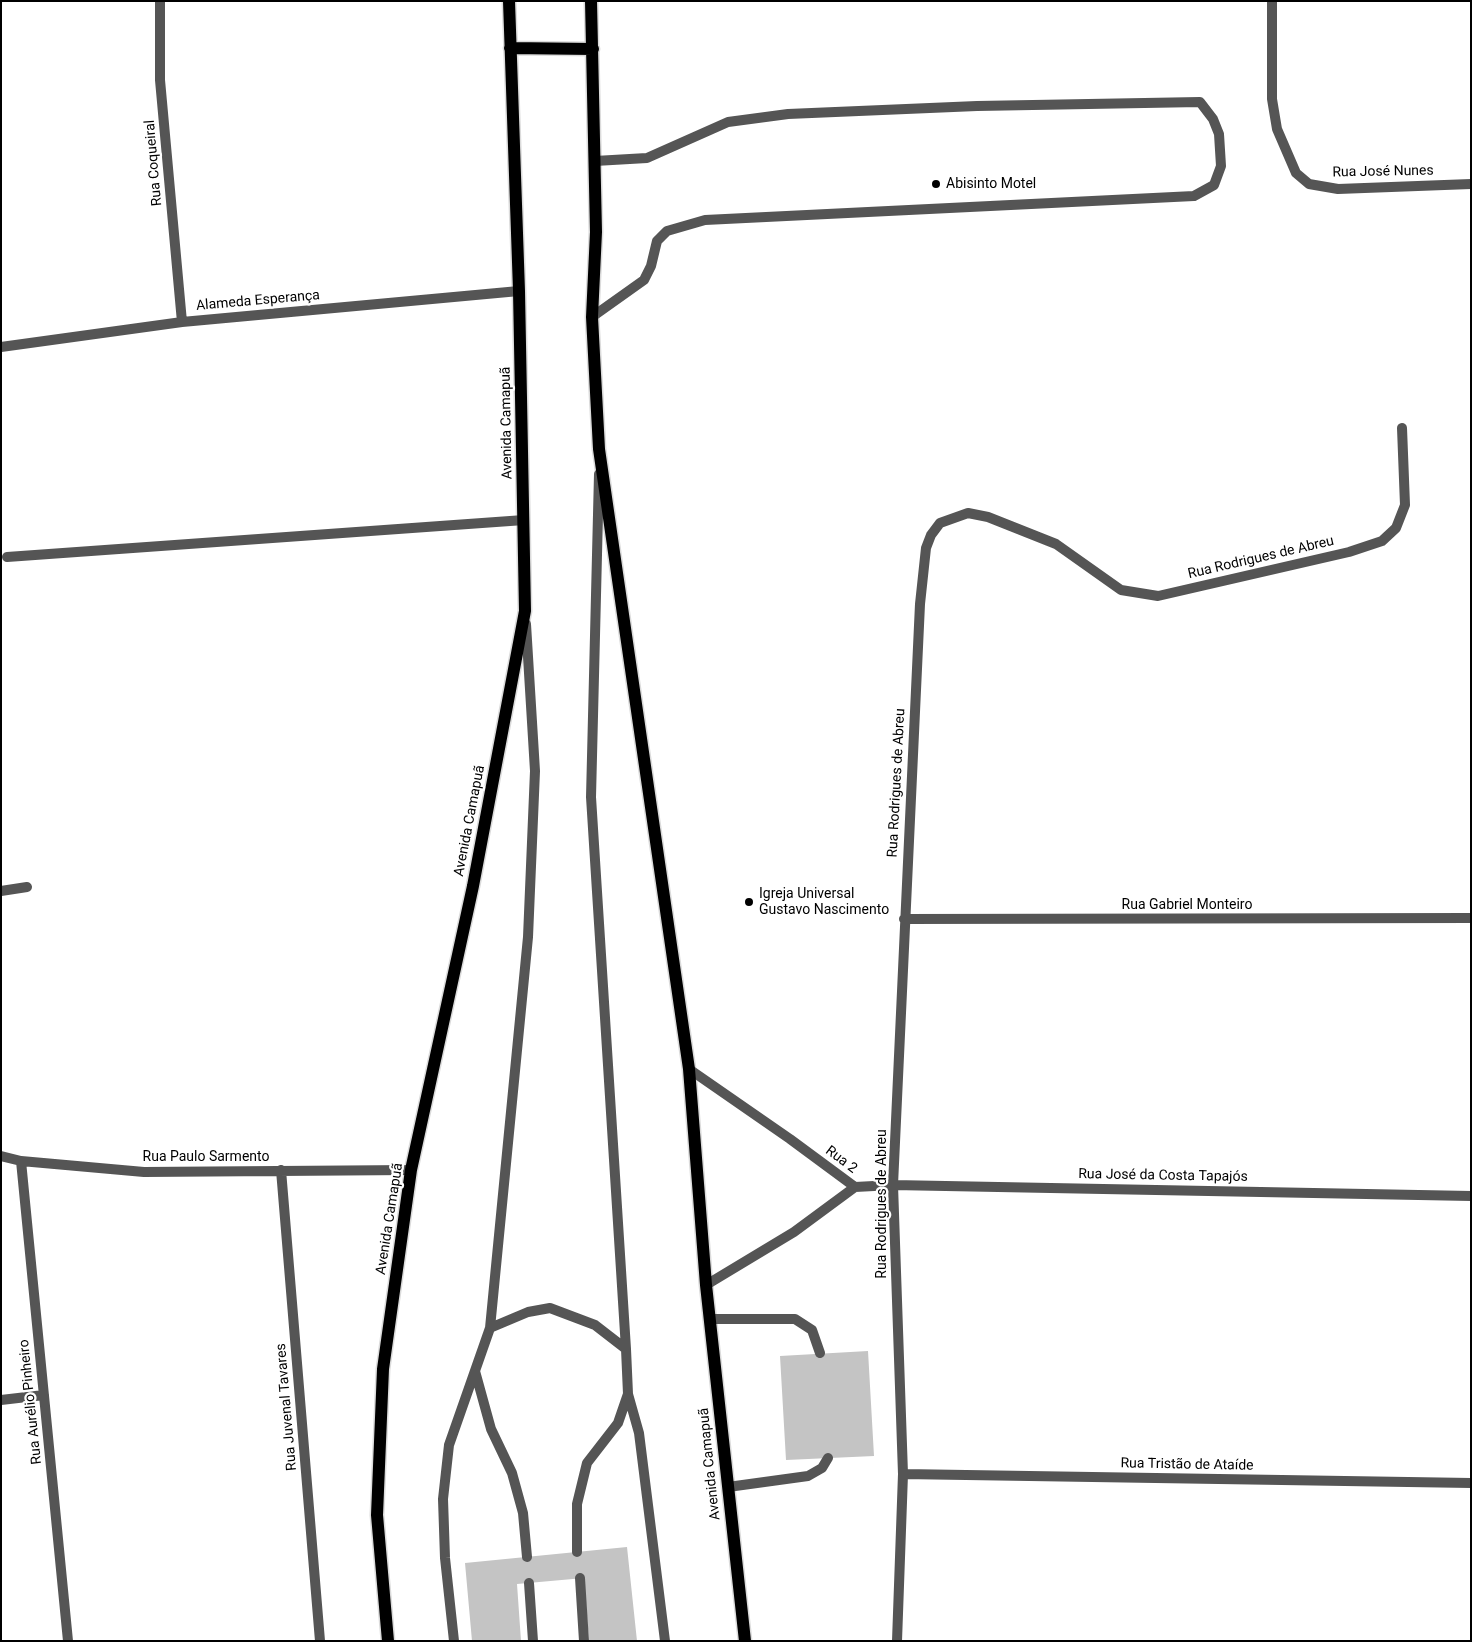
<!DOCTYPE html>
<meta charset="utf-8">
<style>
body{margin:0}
#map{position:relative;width:1472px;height:1642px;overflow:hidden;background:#fff;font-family:Roboto,sans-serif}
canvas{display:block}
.frame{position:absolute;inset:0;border:2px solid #000;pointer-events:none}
</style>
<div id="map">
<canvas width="1472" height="1642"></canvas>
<div class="frame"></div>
</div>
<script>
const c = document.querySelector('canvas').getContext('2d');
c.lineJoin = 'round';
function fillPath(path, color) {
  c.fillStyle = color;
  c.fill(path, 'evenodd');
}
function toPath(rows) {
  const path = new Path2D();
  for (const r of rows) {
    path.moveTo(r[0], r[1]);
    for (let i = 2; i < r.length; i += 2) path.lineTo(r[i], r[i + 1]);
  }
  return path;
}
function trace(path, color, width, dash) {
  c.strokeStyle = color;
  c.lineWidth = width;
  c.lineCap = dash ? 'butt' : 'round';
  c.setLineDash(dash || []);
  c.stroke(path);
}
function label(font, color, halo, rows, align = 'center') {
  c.font = font + ' Roboto,sans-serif';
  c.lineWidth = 4.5;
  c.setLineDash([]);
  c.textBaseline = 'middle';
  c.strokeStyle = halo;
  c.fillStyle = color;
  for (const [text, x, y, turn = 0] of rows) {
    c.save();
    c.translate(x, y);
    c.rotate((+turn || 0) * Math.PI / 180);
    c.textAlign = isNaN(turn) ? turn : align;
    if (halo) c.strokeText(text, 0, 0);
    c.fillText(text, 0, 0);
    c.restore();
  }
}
fillPath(toPath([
 [868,1351,874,1456,786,1460,780,1356],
 [627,1547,637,1641,589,1641,584,1578,517,1584,521,1641,472,1641,465,1563]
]), '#c4c4c4');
const primary = toPath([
 [591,1,596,232,592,317,599,449,689,1069,706,1285,745,1641],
 [510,48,593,49],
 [388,1641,377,1515,383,1369,411,1170,473,886,525,611,519,291,509,1]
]);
trace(primary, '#dbdbdb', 15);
trace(toPath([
 [592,317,644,280,651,266,657,241,667,231,705,220,1194,196,1214,185,1221,166,1219,134,1213,119,1200,102,977,106,788,114,728,122,647,158,595,161],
 [599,474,591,797,626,1349],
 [7,557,524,520],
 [710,1319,795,1319,812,1330,820,1353],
 [490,1328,528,1312,550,1308,595,1325,626,1349,628,1394,618,1423,587,1463,577,1504,577,1552],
 [475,1371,491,1429,512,1473,523,1513,527,1557],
 [628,1394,639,1433,665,1641],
 [728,1487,808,1476,822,1468,828,1458],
 [580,1578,584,1641],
 [529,1583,533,1641],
 [454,1641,445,1558,443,1499,449,1445,490,1328,528,937,535,771,526,624]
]), '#555', 10);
trace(toPath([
 [160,1,160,80,182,322],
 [1272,1,1272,99,1277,129,1296,173,1309,184,1338,189,1471,184],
 [1,347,182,322,519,291],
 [1,891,27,887],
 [904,919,1471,918],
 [689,1069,790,1139,855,1187],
 [1,1156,21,1161,144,1172,411,1170],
 [21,1161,68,1641],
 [281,1170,320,1641],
 [855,1187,893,1185,1471,1196],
 [706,1285,794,1232,855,1187],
 [1,1400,44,1395],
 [903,1474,1471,1483],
 [897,1641,903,1474,893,1185,920,604,926,548,931,535,940,523,968,513,988,517,1056,544,1121,590,1158,596,1349,552,1382,541,1396,528,1405,505,1402,428]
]), '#555', 10);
trace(primary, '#000', 12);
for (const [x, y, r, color] of [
 [936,184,5,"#000"],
 [749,902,5,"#000"]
]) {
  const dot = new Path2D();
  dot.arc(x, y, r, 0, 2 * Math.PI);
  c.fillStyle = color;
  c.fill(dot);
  trace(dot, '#fff', 2);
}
label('14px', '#000', '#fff', [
 ["Rua Coqueiral",154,163,-95],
 ["Rua José Nunes",1383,172,-1],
 ["Alameda Esperança",258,301,-5],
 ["Avenida Camapuã",507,423,-91],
 ["Rua Rodrigues de Abreu",1261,558,-13],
 ["Rua Rodrigues de Abreu",897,783,-87],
 ["Avenida Camapuã",470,821,-79],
 ["Rua Gabriel Monteiro",1187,905],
 ["Rua Paulo Sarmento",206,1157],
 ["Rua 2",841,1160,37],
 ["Rua José da Costa Tapajós",1163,1176,1],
 ["Rua Rodrigues de Abreu",882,1204,-90],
 ["Avenida Camapuã",390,1219,-81],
 ["Rua Aurélio Pinheiro",31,1402,-96],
 ["Rua Juvenal Tavares",287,1407,-95],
 ["Avenida Camapuã",710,1464,-96],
 ["Rua Tristão de Ataíde",1187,1465,1]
]);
label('14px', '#000', '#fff', [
 ["Abisinto Motel",946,184],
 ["Igreja Universal",759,894],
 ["Gustavo Nascimento",759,910]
], 'left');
</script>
